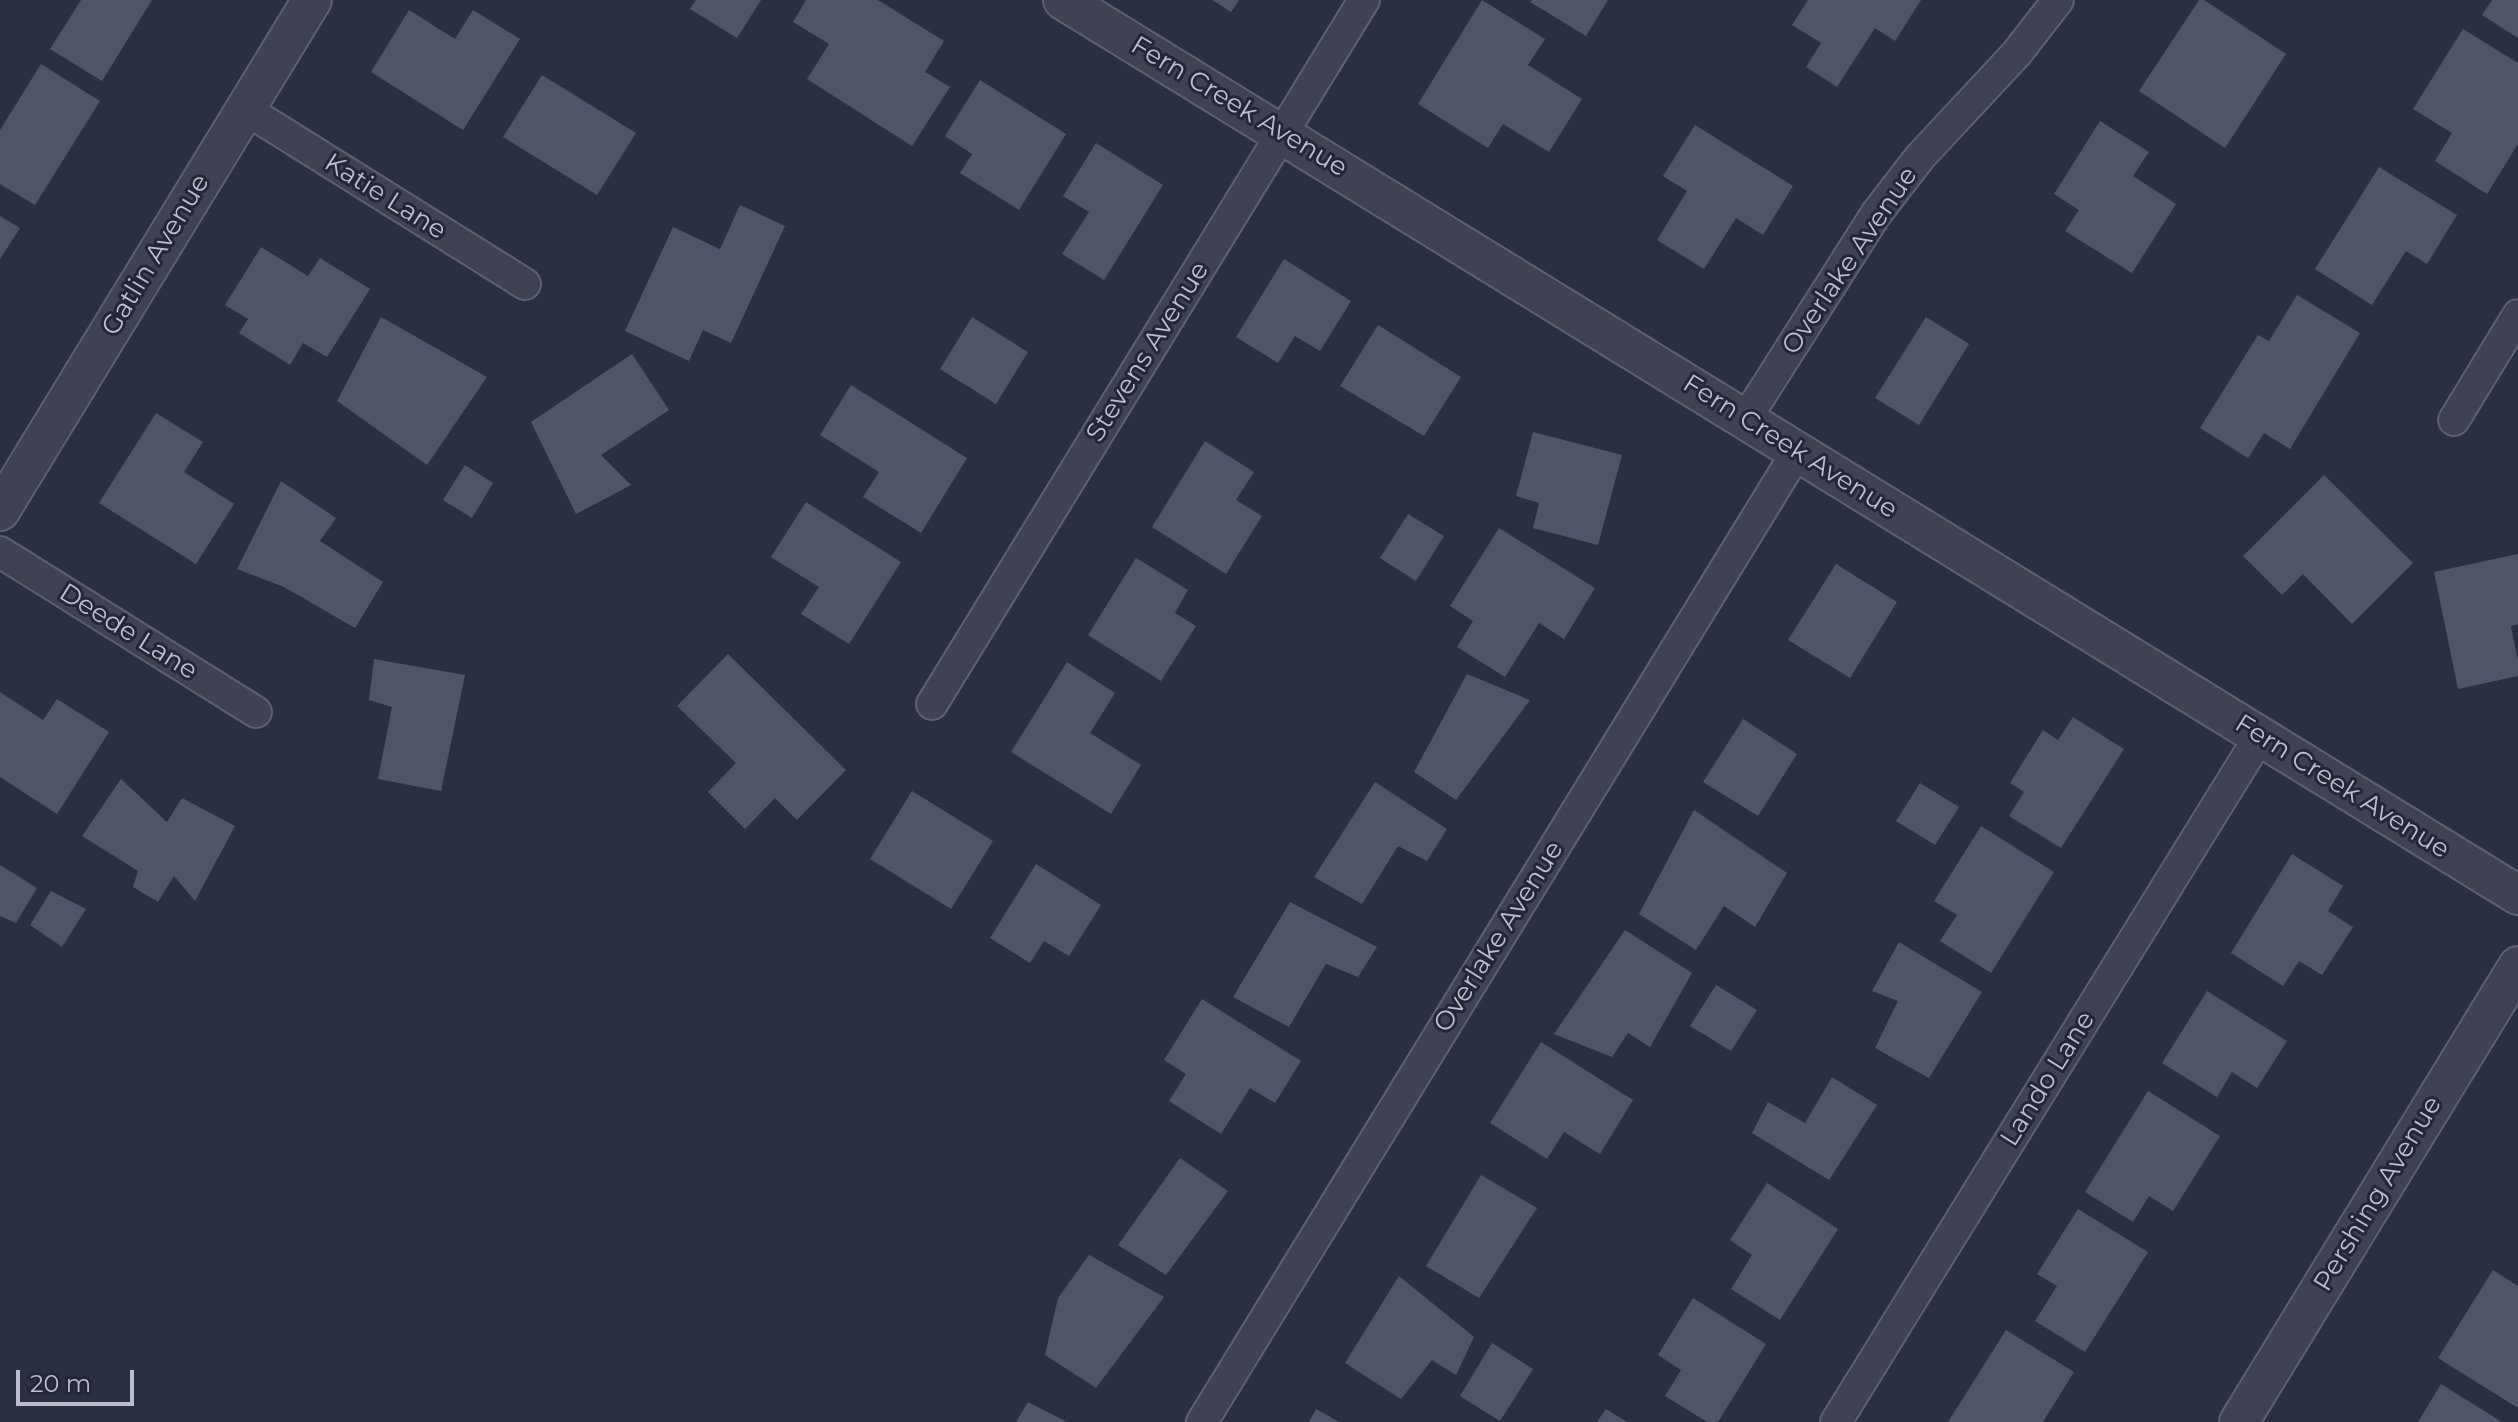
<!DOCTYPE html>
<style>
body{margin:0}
#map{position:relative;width:2518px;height:1422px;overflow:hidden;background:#2b3041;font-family:Montserrat,sans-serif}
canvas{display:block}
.scale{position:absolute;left:16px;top:1370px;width:118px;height:36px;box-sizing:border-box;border:4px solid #bcbecb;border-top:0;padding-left:10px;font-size:24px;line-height:28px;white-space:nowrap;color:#bcbecb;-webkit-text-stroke:6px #232736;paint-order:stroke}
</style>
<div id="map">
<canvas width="2518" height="1422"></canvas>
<div class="scale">20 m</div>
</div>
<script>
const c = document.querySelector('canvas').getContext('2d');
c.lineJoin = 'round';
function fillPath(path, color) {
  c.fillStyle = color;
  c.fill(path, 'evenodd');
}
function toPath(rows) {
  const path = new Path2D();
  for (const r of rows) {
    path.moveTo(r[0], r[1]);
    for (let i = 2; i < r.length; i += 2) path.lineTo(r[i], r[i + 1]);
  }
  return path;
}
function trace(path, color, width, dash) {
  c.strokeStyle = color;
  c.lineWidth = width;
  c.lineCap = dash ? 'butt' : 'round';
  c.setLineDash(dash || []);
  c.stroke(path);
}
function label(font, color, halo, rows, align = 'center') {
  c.font = font + ' Montserrat,sans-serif';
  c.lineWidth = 6;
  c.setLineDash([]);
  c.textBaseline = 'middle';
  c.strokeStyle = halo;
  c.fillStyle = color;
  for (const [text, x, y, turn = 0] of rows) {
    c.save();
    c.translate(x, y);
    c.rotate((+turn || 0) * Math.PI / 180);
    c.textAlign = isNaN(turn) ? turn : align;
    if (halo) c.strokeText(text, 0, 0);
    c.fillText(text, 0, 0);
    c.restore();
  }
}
fillPath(toPath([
 [81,0,152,0,102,81,50,49],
 [696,0,761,0,737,38,690,9],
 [806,0,878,0,944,41,925,72,950,87,912,146,807,79,829,44,793,22],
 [1212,0,1239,0,1231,12],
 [1482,0,1545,39,1528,65,1582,99,1549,152,1503,124,1488,148,1418,104],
 [1532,0,1608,0,1586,36,1530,2],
 [1808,0,1921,0,1895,41,1875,28,1837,87,1806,67,1821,43,1792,25],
 [2199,0,2204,0,2286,54,2225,148,2139,91],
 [2492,0,2518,0,2518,38,2482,15],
 [409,10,455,39,473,10,520,39,463,130,371,72],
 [2463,29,2518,63,2518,144,2487,194,2435,161,2452,133,2413,109],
 [41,64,100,101,35,205,0,184,0,130],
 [542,75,636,133,597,195,503,137],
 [980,80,1066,134,1019,210,960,173,972,154,945,136],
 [2100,121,2149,152,2133,176,2176,204,2132,273,2065,231,2079,210,2054,194],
 [1695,125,1793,186,1763,235,1736,218,1704,269,1657,240,1687,191,1663,176],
 [1096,143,1163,185,1104,280,1062,254,1089,212,1063,196],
 [2379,167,2457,215,2427,264,2406,251,2372,305,2315,269],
 [740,205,785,226,731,343,703,330,689,361,625,331,673,227,720,249],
 [0,216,20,228,0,259],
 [261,247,308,276,320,258,370,289,327,357,303,343,290,365,239,333,248,319,225,305],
 [1284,259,1351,301,1320,351,1295,336,1278,363,1236,337],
 [2297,295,2360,333,2290,449,2264,433,2248,458,2200,428,2258,335,2269,341],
 [381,317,487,377,427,465,337,401],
 [972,317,1028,352,996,404,940,369],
 [1926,317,1969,344,1919,425,1875,398],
 [1378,325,1461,377,1424,436,1340,386],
 [632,354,669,410,601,455,631,485,576,514,531,422],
 [851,385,967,458,921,533,863,497,879,472,820,435],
 [156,413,203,442,184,472,234,504,196,564,99,503],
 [1533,432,1622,455,1598,545,1533,528,1539,503,1516,496],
 [1205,441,1254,472,1236,500,1262,516,1226,574,1152,527],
 [465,465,493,483,472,518,443,500],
 [2324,475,2413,563,2352,624,2303,574,2282,595,2243,556],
 [281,481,336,518,320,541,383,582,355,628,284,587,237,569],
 [806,502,901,562,849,644,801,614,819,587,771,557],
 [1408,514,1444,536,1416,581,1380,558],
 [1499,528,1595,588,1564,639,1539,623,1505,677,1457,647,1473,621,1450,606],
 [2518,554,2518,624,2511,626,2518,661,2518,676,2458,689,2434,572],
 [1136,558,1188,590,1175,613,1196,626,1161,681,1088,635],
 [1836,564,1897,602,1850,678,1788,640],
 [728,654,846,770,797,820,775,798,745,829,708,792,736,763,677,706],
 [374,659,465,675,441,791,378,779,392,707,369,700],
 [1067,662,1115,693,1090,733,1141,765,1111,814,1011,752],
 [1467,674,1530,700,1456,800,1414,772],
 [0,692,43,720,57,699,109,732,57,814,0,777],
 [2073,717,2124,749,2061,848,2009,816,2024,792,2010,783,2043,730,2058,740],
 [1743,719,1797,754,1758,816,1703,782],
 [121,779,167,822,182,798,235,826,195,901,174,876,158,902,133,887,138,871,82,836],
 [1375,782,1447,829,1427,861,1398,846,1362,904,1314,877],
 [1920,783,1959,807,1935,845,1896,821],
 [912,791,993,841,951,909,870,859],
 [1694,810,1787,873,1755,927,1724,906,1696,950,1639,914],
 [1981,826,2054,872,1991,973,1940,941,1957,915,1934,901],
 [2292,854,2343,886,2328,911,2353,927,2322,975,2299,961,2283,986,2231,953],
 [1036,864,1101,905,1069,956,1044,941,1030,963,990,938],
 [0,865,37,888,16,923,0,916],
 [51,891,86,909,62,947,30,925],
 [1290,902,1377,947,1358,977,1326,964,1289,1027,1233,997],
 [1625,930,1692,973,1650,1047,1628,1033,1612,1057,1554,1034],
 [1899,942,1982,992,1929,1078,1875,1048,1898,1001,1872,991],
 [1716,985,1757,1010,1731,1051,1690,1026],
 [2207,991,2287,1041,2257,1088,2232,1072,2217,1097,2162,1063],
 [1202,999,1301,1061,1275,1103,1250,1088,1221,1134,1169,1101,1186,1074,1164,1060],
 [1541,1042,1633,1100,1600,1154,1564,1132,1547,1159,1490,1123],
 [1832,1077,1877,1105,1829,1180,1752,1133,1768,1102,1805,1123],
 [2148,1091,2220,1136,2173,1211,2149,1196,2133,1222,2085,1192],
 [1180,1158,1228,1191,1166,1275,1118,1245],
 [1481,1175,1537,1208,1479,1298,1426,1266],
 [1767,1183,1838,1229,1780,1320,1731,1289,1752,1255,1730,1240],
 [2078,1209,2148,1252,2085,1352,2035,1321,2057,1286,2037,1274],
 [1089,1255,1164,1297,1096,1388,1045,1355,1058,1298],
 [2493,1270,2518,1286,2518,1408,2438,1358],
 [1399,1276,1474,1337,1456,1375,1432,1360,1401,1399,1345,1363],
 [1693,1298,1766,1344,1718,1422,1707,1422,1665,1396,1681,1370,1658,1355],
 [2006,1330,2074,1372,2043,1422,1948,1422],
 [1492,1343,1533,1369,1500,1421,1460,1396],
 [2441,1384,2502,1422,2418,1422],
 [1028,1402,1067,1422,1016,1422],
 [1316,1409,1339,1422,1309,1422],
 [1606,1409,1627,1422,1597,1422]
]), '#505467');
const minor = toPath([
 [245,109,525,284],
 [1745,420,1876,214,1920,157,2017,53,2058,0],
 [2454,420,2518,315],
 [0,552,256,712],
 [932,704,1364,0],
 [1202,1422,1797,452],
 [1836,1422,2260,736]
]);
const tertiary = toPath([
 [1063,0,2518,895],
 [0,511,312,0],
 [2239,1422,2518,966]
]);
trace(minor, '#5d606e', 34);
trace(tertiary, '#5d606e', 42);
trace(minor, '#3f4251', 30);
trace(tertiary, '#3f4251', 38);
label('26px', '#bcbecb', '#232736', [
 ["Fern Creek Avenue",1239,107,31],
 ["Katie Lane",385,197,32],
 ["Gatlin Avenue",156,255,-59],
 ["Overlake Avenue",1850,261,-56],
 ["Stevens Avenue",1148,352,-58],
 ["Fern Creek Avenue",1790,447,32],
 ["Deede Lane",128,632,32],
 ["Fern Creek Avenue",2342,787,32],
 ["Overlake Avenue",1499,937,-58],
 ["Lando Lane",2048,1079,-58],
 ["Pershing Avenue",2378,1194,-59]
]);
</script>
